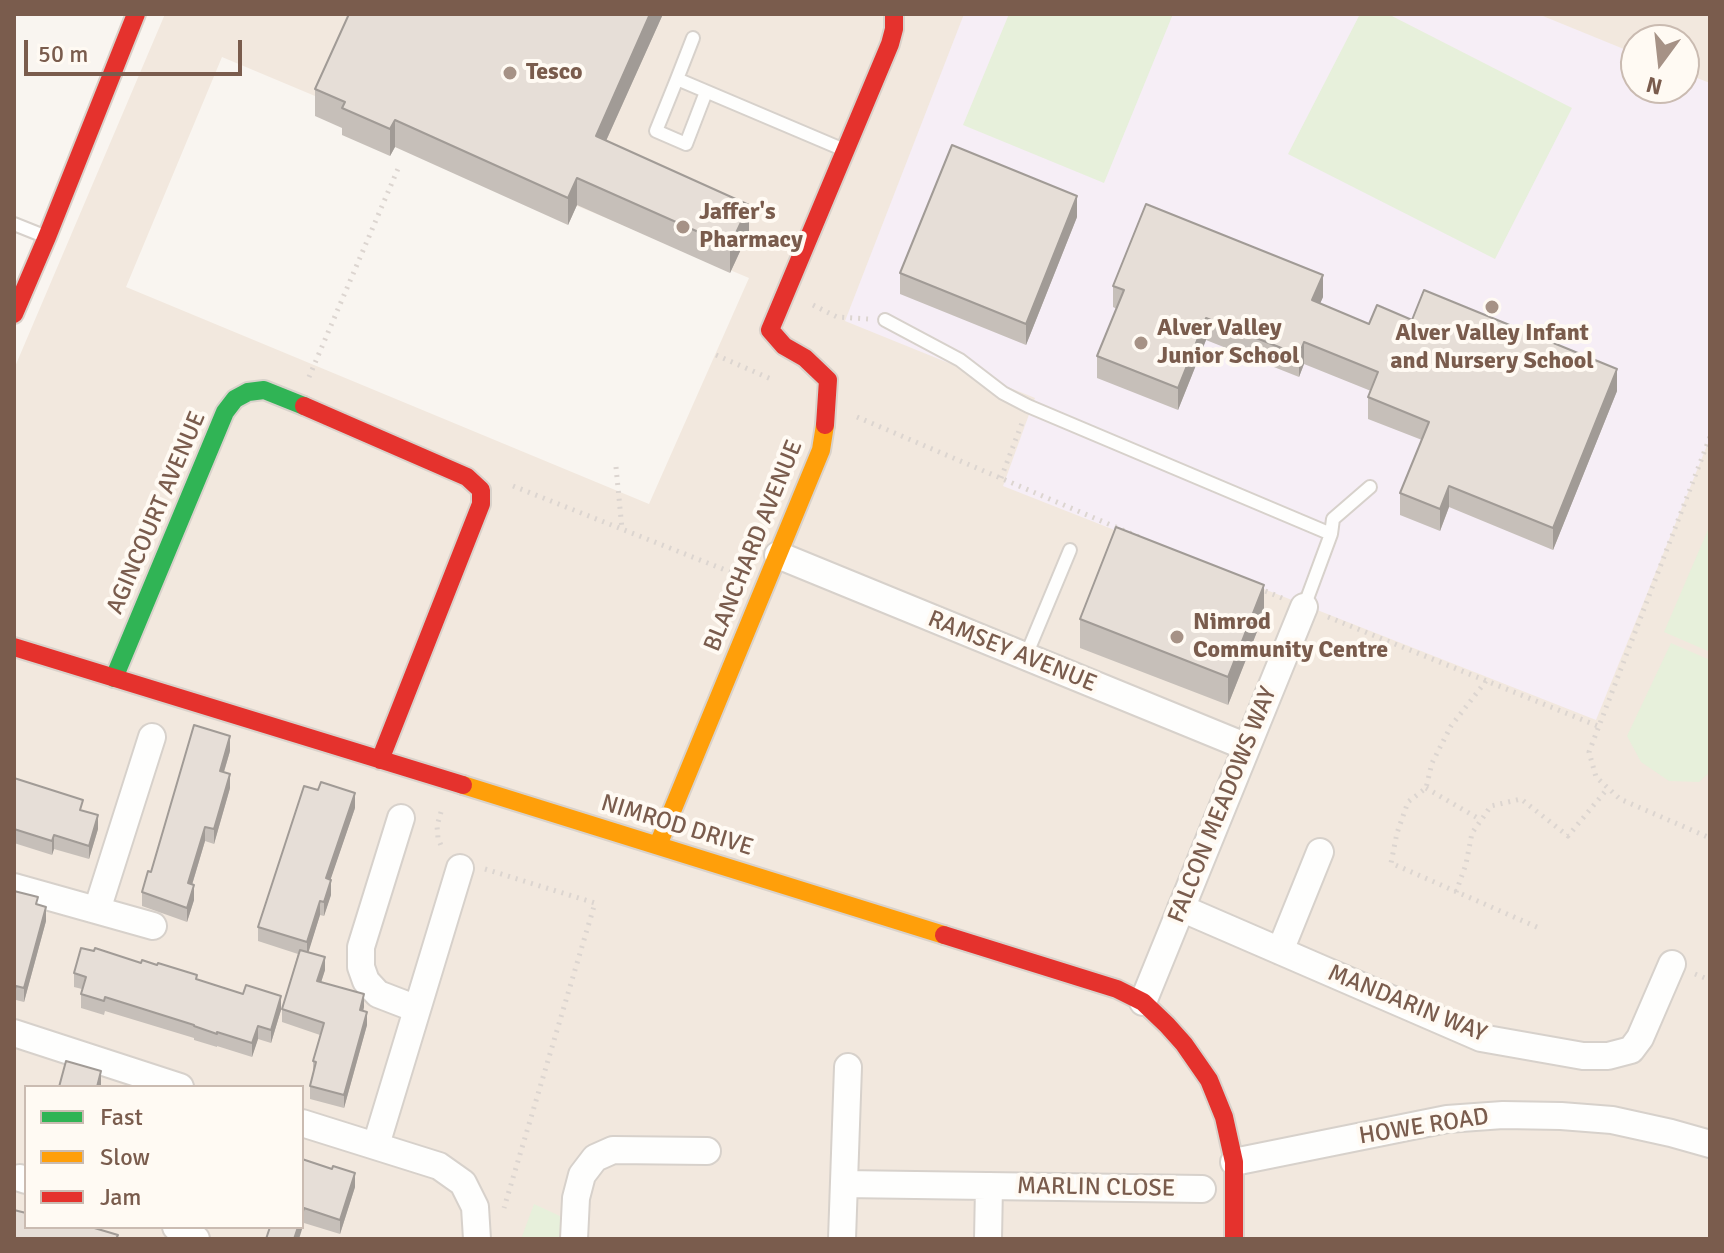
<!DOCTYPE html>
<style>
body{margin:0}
#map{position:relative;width:1724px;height:1253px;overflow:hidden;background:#f9f5f0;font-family:Signika,sans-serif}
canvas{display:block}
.frame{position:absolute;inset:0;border:16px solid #7a5c4d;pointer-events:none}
.legend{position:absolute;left:24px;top:1085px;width:280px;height:144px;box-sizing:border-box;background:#fffaf3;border:2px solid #cabbb1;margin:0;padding:10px 14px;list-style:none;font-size:24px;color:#7a5c4d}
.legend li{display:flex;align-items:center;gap:16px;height:40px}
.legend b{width:40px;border:2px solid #cabbb1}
.north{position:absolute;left:1620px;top:24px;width:80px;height:80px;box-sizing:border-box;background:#fffaf3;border:2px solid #cabbb1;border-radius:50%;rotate:195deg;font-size:22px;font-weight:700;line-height:32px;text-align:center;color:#7a5c4d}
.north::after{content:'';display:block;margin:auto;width:28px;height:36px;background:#a69286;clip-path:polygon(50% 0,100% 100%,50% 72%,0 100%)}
.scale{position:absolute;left:24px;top:40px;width:218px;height:36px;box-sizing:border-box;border:4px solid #7a5c4d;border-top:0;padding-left:10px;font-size:24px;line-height:28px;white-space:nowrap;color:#7a5c4d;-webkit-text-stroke:6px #fffaf3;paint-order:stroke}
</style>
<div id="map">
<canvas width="1724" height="1253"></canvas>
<div class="frame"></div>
<ul class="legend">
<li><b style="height:10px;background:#30b455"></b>Fast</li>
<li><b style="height:10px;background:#ff9f0a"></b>Slow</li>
<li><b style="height:10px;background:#e5322d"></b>Jam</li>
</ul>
<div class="north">N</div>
<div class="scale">50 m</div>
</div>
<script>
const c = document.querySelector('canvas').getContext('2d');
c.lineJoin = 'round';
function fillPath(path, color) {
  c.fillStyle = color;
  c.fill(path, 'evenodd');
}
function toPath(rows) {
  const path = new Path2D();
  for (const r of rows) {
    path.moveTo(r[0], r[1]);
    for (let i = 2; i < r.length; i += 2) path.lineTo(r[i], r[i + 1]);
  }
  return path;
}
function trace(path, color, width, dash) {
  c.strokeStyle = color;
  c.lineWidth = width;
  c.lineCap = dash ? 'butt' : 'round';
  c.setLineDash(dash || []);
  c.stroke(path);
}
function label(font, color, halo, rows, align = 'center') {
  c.font = font + ' Signika,sans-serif';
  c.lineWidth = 8;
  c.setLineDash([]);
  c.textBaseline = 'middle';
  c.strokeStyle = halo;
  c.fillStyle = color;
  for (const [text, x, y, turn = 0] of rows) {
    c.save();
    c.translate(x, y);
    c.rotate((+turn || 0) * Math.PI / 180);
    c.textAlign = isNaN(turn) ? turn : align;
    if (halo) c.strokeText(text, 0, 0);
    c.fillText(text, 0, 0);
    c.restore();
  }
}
fillPath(toPath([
 [165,14,1710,14,1710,1239,14,1239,14,369],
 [1636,40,1684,40,1684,88,1636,88],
 [222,57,749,278,649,504,126,287],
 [26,1087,302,1087,302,1227,26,1227]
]), '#f2e8de');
fillPath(toPath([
 [964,14,1538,14,1636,54,1636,88,1684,88,1684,73,1710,83,1710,438,1596,720,1003,486,1035,398,845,321]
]), '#f6eef6');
fillPath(toPath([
 [1009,14,1173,14,1104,183,963,125],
 [1360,14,1388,14,1572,108,1495,259,1288,154],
 [1710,525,1710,652,1664,632],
 [1671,643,1710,660,1710,772,1699,782,1669,781,1641,762,1627,736],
 [534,1204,562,1217,563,1239,521,1239]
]), '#e7f0db');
const lane = toPath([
 [693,38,677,79,842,149],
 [677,79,656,131,686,144,706,92],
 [14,224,44,236],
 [885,320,960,360,1003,393,1028,406,1331,534,1304,607],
 [1331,534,1333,519,1370,487],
 [1025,658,1070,550]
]);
const street = toPath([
 [778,555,1247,747],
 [401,818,361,947,361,967,366,981,378,994,417,1009],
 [14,887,153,926],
 [1181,908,1481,1038,1583,1056,1608,1056,1631,1050,1640,1038,1672,964],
 [97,910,152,737],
 [1280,951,1320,852],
 [1143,1002,1304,607],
 [14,1033,180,1087],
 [302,1123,439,1166,463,1183,475,1207,477,1239],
 [376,1145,460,868],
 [1234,1162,1447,1119,1503,1115,1561,1116,1612,1120,1671,1133,1710,1144],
 [20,1178,26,1180],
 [844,1184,1202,1189],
 [176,1227,185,1230,196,1239],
 [574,1239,576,1198,582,1175,595,1158,613,1150,707,1151],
 [842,1239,848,1067],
 [988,1239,989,1186]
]);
const fast = toPath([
 [114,678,225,412,235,399,248,392,264,390,304,406]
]);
const slow = toPath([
 [463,785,944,935],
 [658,845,821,450,825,425]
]);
const jam = toPath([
 [14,314,47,237,136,14],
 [304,406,467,477,481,490,481,504,380,760],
 [825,425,828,380,805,358,784,346,770,330,890,44,894,29,894,14],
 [14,647,463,785],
 [944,935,1117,989,1143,1002,1167,1025,1184,1044,1209,1080,1224,1117,1234,1162,1234,1239]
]);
trace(lane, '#d7d1cb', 16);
trace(street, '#d7d1cb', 30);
trace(fast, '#d9d2cb', 22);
trace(slow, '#d9d2cb', 22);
trace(jam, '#d9d2cb', 22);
trace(toPath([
 [813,305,837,317,868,319],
 [716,355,771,379],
 [309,377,400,164],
 [857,417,1139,537],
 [1710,437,1589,752,1596,777,1620,799,1710,838],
 [616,467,622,529],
 [1001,478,1022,423],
 [513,486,738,575],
 [1258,588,1282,598],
 [1328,617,1598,726],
 [1486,681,1451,726,1432,763,1426,788,1408,802,1397,833,1391,863,1539,928],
 [1426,788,1481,820],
 [441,812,437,826,438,838,442,848],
 [485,869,595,903,504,1208],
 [1456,892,1466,864,1472,833,1491,806,1521,799,1568,836,1608,788],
 [1695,974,1710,980]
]), '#dcd5d0', 5, [2, 6]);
trace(lane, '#fefefd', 12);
trace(street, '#fefefd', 26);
trace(fast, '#30b455', 18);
trace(slow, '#ff9f0a', 18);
trace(jam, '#e5322d', 18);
fillPath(toPath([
 [663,14,606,141,749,232,730,273,577,205,568,225,395,147,390,156,342,135,342,128,315,116,315,89],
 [1077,217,1026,345,900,294,900,273],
 [1113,286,1323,297,1320,303,1369,324,1412,320,1617,391,1553,550,1449,507,1440,531,1400,515,1400,493,1422,440,1368,419,1368,397,1371,391,1304,364,1299,377,1206,340,1178,410,1097,378,1097,356,1117,309,1113,307],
 [1264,614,1228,705,1080,648,1080,619],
 [230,751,224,772,230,788,214,844,205,841,192,885,194,900,187,922,142,906,142,892,151,872],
 [14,778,83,811,98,829,89,859,54,849,52,855,14,843],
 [355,808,330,880,331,895,324,916,320,915,308,952,325,970,321,982,364,1007,363,1011,367,1025,344,1108,310,1099,310,1086,313,1074,313,1061,320,1035,282,1022,282,1009,298,954,258,941,258,927],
 [14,891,38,904,46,921,24,1002,16,1000,15,1003],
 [74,973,197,980,281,1010,271,1043,258,1039,252,1057,217,1046,217,1047,194,1040,194,1038,105,1011,104,1015,81,1008,81,994,82,989,74,987],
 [302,1159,355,1187,340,1234,304,1223]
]), '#c6bfb9');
fillPath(toPath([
 [650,14,663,14,596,163,596,136],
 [395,120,395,147,390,156,390,129],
 [577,178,577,205,568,225,568,198],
 [1077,196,1077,217,1026,345,1026,324],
 [749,205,749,232,730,273,730,246],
 [1323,275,1323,297,1312,322,1312,300],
 [1206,318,1206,340,1178,410,1178,388],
 [1304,342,1304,364,1299,377,1299,355],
 [1617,369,1617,391,1553,550,1553,528],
 [1449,486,1449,507,1440,531,1440,509],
 [1264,585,1264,614,1228,705,1228,677],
 [230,736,230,751,220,785,220,771],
 [230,774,230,788,214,844,214,829],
 [355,793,355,808,326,893,326,878],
 [98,815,98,829,89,859,89,846],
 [205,827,205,841,188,898,188,883],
 [54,835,54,849,52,855,52,841],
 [331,880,331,895,324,916,324,902],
 [194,885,194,900,187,922,187,908],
 [320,901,320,915,307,957,307,942],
 [46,907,46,921,24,1002,24,988],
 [325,957,325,970,317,995,317,981],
 [364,994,364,1007,360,1023,360,1010],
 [281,996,281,1010,271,1043,271,1030],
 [367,1012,367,1025,344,1108,344,1095],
 [258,1026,258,1039,252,1057,252,1043],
 [101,1071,101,1087,97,1087],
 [355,1173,355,1187,340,1234,340,1220],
 [304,1208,304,1223,299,1239,294,1239,298,1227,302,1227,302,1215]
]), '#a19b96');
const building = toPath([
 [349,14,650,14,596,136,749,205,730,246,577,178,568,198,395,120,390,129,342,108,345,102,315,89,349,14],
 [952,145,1077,196,1026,324,900,273,952,145],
 [1146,204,1323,275,1312,300,1369,324,1377,305,1412,320,1424,290,1617,369,1553,528,1449,486,1440,509,1400,493,1429,422,1368,397,1378,372,1304,342,1299,355,1206,318,1178,388,1097,356,1124,290,1113,286,1146,204],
 [1116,527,1264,585,1228,677,1080,619,1116,527],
 [194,725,230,736,220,771,230,774,214,829,205,827,188,883,194,885,187,908,142,892,148,871,151,872,194,725],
 [14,778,83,800,80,810,98,815,89,846,54,835,52,841,14,829,14,778],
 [321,782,355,793,326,878,331,880,324,902,320,901,307,942,258,927,304,786,318,790,321,782],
 [14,891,38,897,36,904,46,907,24,988,16,986,15,989,14,891],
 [81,948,94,951,95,948,141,963,142,960,157,965,158,963,197,975,196,979,243,994,246,985,281,996,271,1030,258,1026,252,1043,217,1032,217,1034,194,1026,194,1025,105,997,104,1001,81,994,86,977,74,973,81,948],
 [300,950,325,957,317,981,364,994,360,1010,367,1012,344,1095,310,1086,316,1062,313,1061,324,1023,282,1009,300,950],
 [66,1061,101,1071,97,1087,59,1087,66,1061],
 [302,1159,332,1169,333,1166,355,1173,340,1220,304,1208,302,1215,302,1159],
 [14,1210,26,1213,26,1227,91,1227,118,1235,116,1239,14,1239,14,1210],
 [270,1227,298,1227,294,1239,266,1239,270,1227]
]);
fillPath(building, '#e6ded7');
trace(building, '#a19b96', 2);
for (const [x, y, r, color] of [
 [510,73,8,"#a69286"],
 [683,227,8,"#a69286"],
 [1492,307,8,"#a69286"],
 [1141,343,8,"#a69286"],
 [1177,637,8,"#a69286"]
]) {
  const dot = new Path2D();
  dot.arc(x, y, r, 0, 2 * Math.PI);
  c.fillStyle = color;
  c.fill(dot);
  trace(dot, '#fffaf3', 3);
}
label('bold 24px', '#7a5c4d', '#fffaf3', [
 ["Tesco",526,73],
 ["Jaffer's",699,213],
 ["Pharmacy",699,241],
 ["Alver Valley",1157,329],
 ["Junior School",1157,357],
 ["Alver Valley Infant",1492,334,"center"],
 ["and Nursery School",1492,362,"center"],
 ["Nimrod",1193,623],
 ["Community Centre",1193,651]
], 'left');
label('24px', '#7a5c4d', '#fffaf3', [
 ["AGINCOURT AVENUE",157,513,-67],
 ["BLANCHARD AVENUE",754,546,-68],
 ["RAMSEY AVENUE",1012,652,22],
 ["FALCON MEADOWS WAY",1223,805,-68],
 ["NIMROD DRIVE",677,826,17],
 ["MANDARIN WAY",1407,1004,22],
 ["HOWE ROAD",1424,1127,-9],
 ["MARLIN CLOSE",1096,1188,1]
]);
</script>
